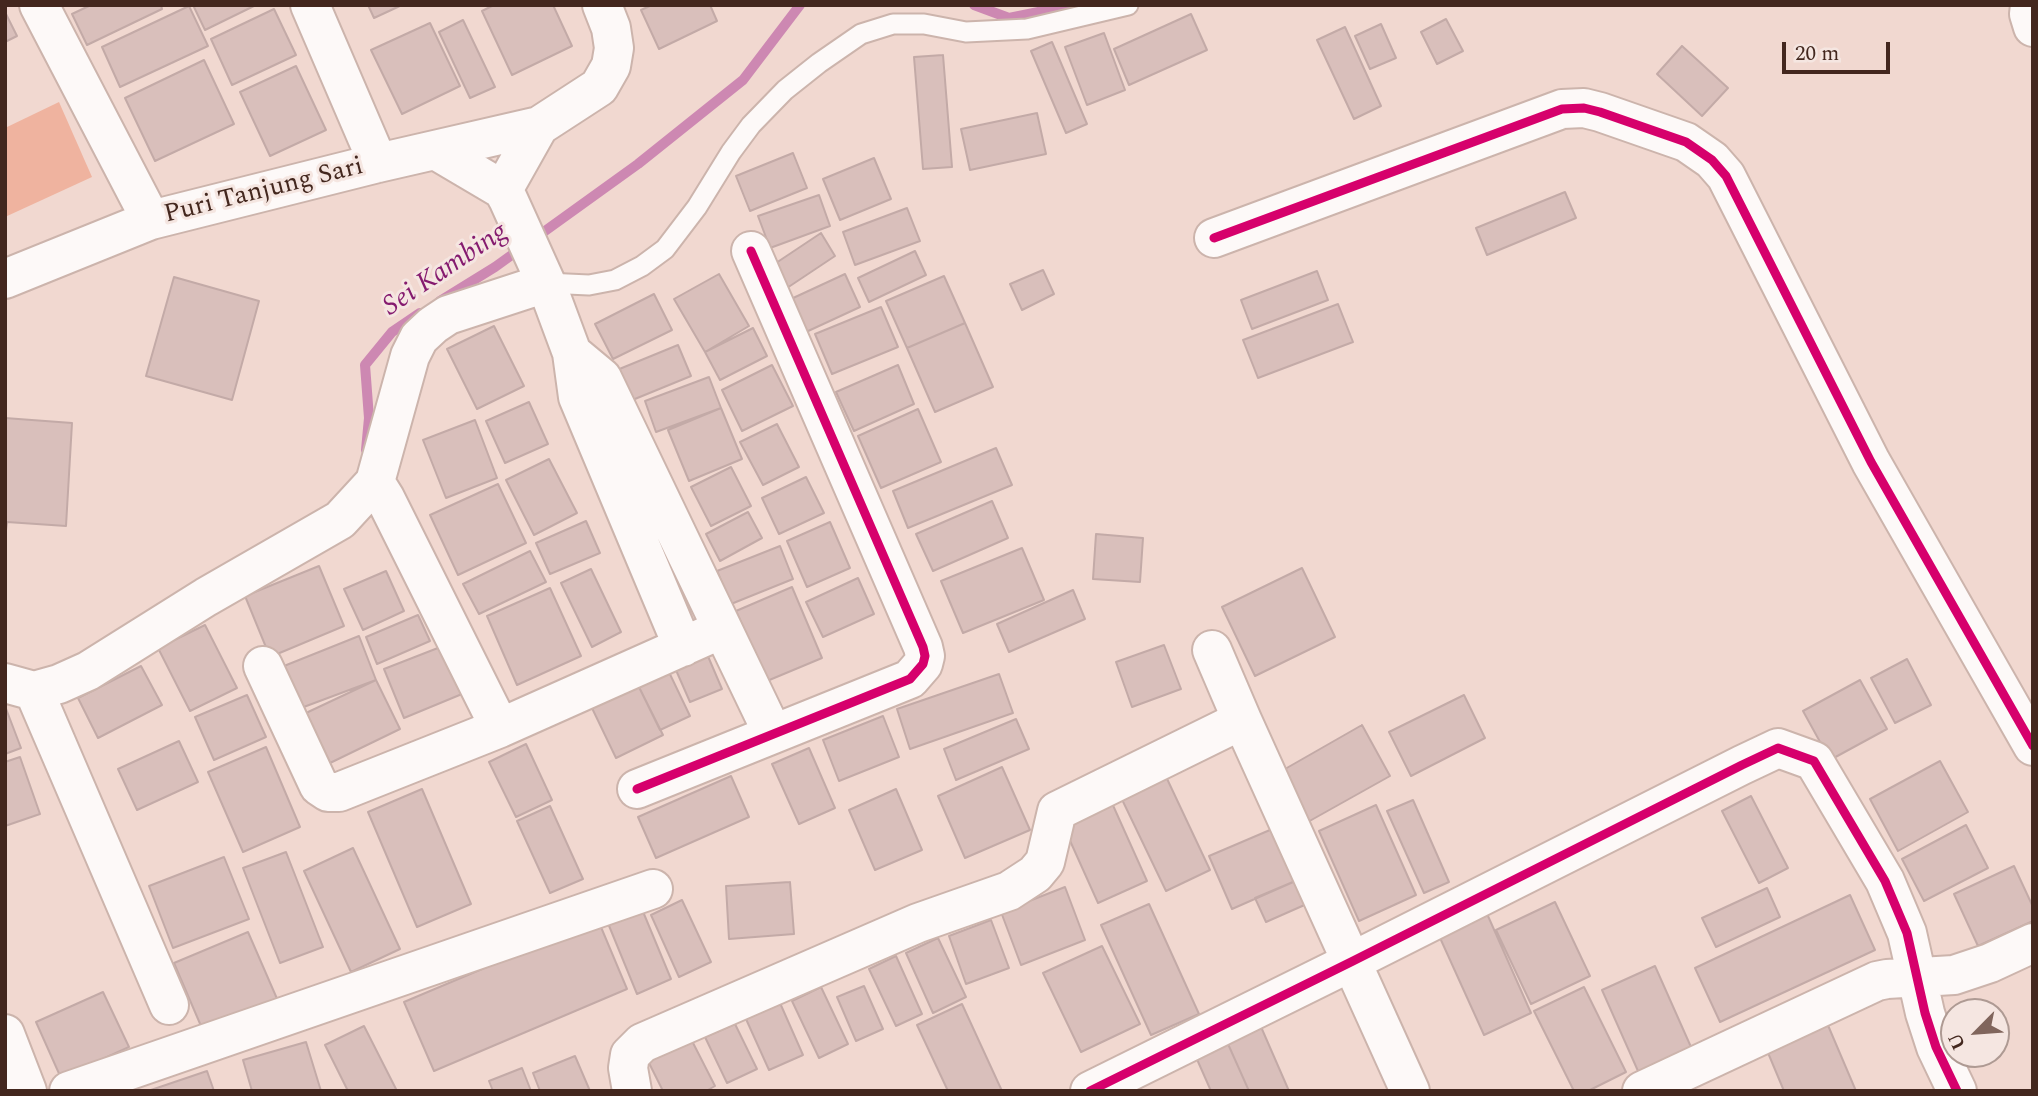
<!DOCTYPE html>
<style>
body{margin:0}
#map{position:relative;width:2038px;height:1096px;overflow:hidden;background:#f1d8d0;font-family:Spectral,serif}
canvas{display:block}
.frame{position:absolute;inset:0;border:7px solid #43271e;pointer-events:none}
.north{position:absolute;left:1940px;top:998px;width:70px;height:70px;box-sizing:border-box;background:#f5e6e1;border:2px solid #ae9a93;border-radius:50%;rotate:245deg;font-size:19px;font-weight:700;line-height:28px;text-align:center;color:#43271e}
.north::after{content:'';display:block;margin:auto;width:24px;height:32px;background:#80655c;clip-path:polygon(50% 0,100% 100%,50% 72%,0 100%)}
.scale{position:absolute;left:1782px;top:42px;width:108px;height:32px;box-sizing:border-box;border:4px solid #43271e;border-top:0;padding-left:9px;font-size:21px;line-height:24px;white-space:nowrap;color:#43271e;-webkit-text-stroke:5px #f5e6e1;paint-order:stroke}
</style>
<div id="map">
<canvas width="2038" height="1096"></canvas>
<div class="frame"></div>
<div class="north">U</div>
<div class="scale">20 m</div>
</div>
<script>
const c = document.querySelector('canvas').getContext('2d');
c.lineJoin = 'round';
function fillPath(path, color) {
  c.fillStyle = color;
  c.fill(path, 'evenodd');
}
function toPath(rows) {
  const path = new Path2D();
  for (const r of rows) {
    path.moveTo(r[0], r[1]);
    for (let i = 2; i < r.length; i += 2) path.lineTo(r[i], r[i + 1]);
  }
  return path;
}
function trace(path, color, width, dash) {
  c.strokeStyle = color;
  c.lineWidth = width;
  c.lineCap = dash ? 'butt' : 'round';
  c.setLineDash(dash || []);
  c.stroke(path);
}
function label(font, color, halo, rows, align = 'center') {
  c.font = font + ' Spectral,serif';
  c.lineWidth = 6;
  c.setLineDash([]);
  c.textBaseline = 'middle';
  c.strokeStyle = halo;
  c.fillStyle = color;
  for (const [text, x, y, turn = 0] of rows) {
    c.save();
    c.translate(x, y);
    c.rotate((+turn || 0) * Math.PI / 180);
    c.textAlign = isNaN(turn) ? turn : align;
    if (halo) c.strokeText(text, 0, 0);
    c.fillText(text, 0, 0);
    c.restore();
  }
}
fillPath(toPath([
 [59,102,92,177,5,217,5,128]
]), '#efb39f');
trace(toPath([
 [974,5,1009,18,1073,5],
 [440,301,495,267,638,164,743,80,800,5],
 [366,450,369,418,365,365,392,332,420,313]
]), '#cd88b2', 10);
const building = toPath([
 [91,5,161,5,162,9,87,45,72,14,91,5],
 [193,5,256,5,205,30,193,5],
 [368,5,402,5,374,18,368,5],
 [494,5,553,5,572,46,512,75,482,11,494,5],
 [652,5,710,5,717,21,659,49,641,10,652,5],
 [189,6,208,46,120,87,102,47,189,6],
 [274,9,296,55,232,85,211,39,274,9],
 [5,12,17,36,5,42,5,12],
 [1191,14,1207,50,1129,85,1114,49,1191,14],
 [1446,19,1463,51,1437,64,1421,32,1446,19],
 [463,20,495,87,470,98,439,32,463,20],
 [430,23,460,86,402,114,371,50,430,23],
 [1381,24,1396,58,1370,69,1355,36,1381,24],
 [1345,27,1381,106,1354,119,1317,40,1345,27],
 [1104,33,1125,90,1087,105,1065,47,1104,33],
 [1052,42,1087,124,1066,133,1031,51,1052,42],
 [1682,46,1728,88,1702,116,1657,74,1682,46],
 [943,55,952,167,923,169,914,57,943,55],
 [204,60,234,124,155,161,125,98,204,60],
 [296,66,326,130,270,156,240,92,296,66],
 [1037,113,1046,154,970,170,961,129,1037,113],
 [793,153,807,188,750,211,736,176,793,153],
 [874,158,891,199,840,220,823,179,874,158],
 [1565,192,1576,218,1487,255,1476,228,1565,192],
 [819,195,830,226,770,248,758,216,819,195],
 [907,208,920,241,855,265,843,232,907,208],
 [821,233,835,256,784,290,770,267,821,233],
 [915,251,926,275,869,302,858,278,915,251],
 [1043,270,1054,294,1022,310,1010,284,1043,270],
 [1317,271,1328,300,1252,329,1241,300,1317,271],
 [719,274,749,326,705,352,674,299,719,274],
 [845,274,860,307,806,332,791,299,845,274],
 [944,276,965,323,907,348,886,301,944,276],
 [174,277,259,301,232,400,146,376,174,277],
 [654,294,672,330,613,359,595,324,654,294],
 [1338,304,1353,342,1258,378,1243,340,1338,304],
 [881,307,898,347,832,374,815,334,881,307],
 [965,323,993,387,935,412,907,348,965,323],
 [494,326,524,386,477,409,447,349,494,326],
 [753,328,767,356,720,380,705,352,753,328],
 [678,345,691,376,630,401,617,370,678,345],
 [772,365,793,406,742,431,722,390,772,365],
 [898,365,914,404,854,431,836,392,898,365],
 [709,377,721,408,656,432,645,401,709,377],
 [529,402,548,444,505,463,486,421,529,402],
 [721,408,742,459,689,481,668,430,721,408],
 [918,409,941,462,881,488,858,436,918,409],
 [5,418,72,423,66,526,7,522,5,539,5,418],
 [475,420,497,478,446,498,423,440,475,420],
 [777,424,799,467,763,485,740,442,777,424],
 [996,448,1012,485,908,528,893,491,996,448],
 [549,459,577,513,534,535,506,480,549,459],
 [731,467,751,506,711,526,691,487,731,467],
 [806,477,824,513,779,534,762,498,806,477],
 [498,484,526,543,458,575,430,515,498,484],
 [992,501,1008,538,933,571,916,534,992,501],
 [748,512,762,538,720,561,706,534,748,512],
 [586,521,600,553,550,574,536,543,586,521],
 [830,522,850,568,807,587,787,541,830,522],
 [1096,534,1143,538,1140,582,1093,579,1096,534],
 [780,546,793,579,731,604,717,571,780,546],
 [1022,548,1044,600,963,633,941,581,1022,548],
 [530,551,546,582,479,614,463,584,530,551],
 [319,566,344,626,270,657,245,596,319,566],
 [1302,568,1335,637,1255,676,1222,607,1302,568],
 [591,569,621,632,592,647,561,583,591,569],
 [386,571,404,611,363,630,344,589,386,571],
 [858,578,874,614,823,637,806,602,858,578],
 [792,587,822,658,767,681,736,611,792,587],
 [550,588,581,656,517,685,487,616,550,588],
 [1073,590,1085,619,1009,652,997,624,1073,590],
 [418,615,430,641,377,664,366,637,418,615],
 [205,625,237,688,190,711,158,648,205,625],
 [359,636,376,680,301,708,284,666,359,636],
 [1164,645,1181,689,1132,707,1116,662,1164,645],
 [443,646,462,694,404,718,384,669,443,646],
 [704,647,722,689,690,702,672,661,704,647],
 [1907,659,1931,705,1895,723,1871,678,1907,659],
 [141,666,162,705,98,738,78,698,141,666],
 [667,668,690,716,660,730,637,683,667,668],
 [999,674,1013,713,910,749,897,709,999,674],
 [376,680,400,729,330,763,306,713,376,680],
 [1860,680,1887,729,1830,760,1803,711,1860,680],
 [637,683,663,735,616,758,591,706,637,683],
 [247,695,266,737,214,760,195,717,247,695],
 [1464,695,1485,738,1411,776,1389,732,1464,695],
 [5,706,21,748,5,754,5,706],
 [883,716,899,757,839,781,823,740,883,716],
 [1016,719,1029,749,956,780,944,749,1016,719],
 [1362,725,1390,776,1306,823,1278,773,1362,725],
 [179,741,198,782,137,810,118,769,179,741],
 [526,744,552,800,516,817,489,762,526,744],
 [266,747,300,827,243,852,208,772,266,747],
 [809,748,835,808,799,824,772,764,809,748],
 [20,757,40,814,5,826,5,762,20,757],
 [1940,761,1968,812,1898,851,1870,799,1940,761],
 [1161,766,1210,870,1166,891,1116,787,1161,766],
 [1002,767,1030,830,965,858,938,796,1002,767],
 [731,776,749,817,656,858,638,817,731,776],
 [422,789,471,904,417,927,368,812,422,789],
 [896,789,922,850,875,870,849,810,896,789],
 [1107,792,1147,881,1098,903,1058,814,1107,792],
 [1751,796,1788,868,1759,883,1722,811,1751,796],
 [1413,800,1449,882,1424,893,1387,811,1413,800],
 [1376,805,1416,895,1359,921,1319,831,1376,805],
 [550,806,583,879,550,893,517,821,550,806],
 [1966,825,1988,868,1924,901,1902,859,1966,825],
 [1277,827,1300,879,1232,909,1209,856,1277,827],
 [353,848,400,949,351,972,304,871,353,848],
 [286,852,323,947,280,963,243,868,286,852],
 [224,857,249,919,173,948,149,886,224,857],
 [2014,866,2033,907,2033,921,1978,946,1954,894,2014,866],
 [1300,879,1309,903,1266,922,1255,898,1300,879],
 [790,882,794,934,729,939,726,886,790,882],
 [1065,887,1085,940,1021,965,1001,912,1065,887],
 [1767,888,1780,917,1716,947,1702,918,1767,888],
 [1850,895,1875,950,1720,1022,1695,968,1850,895],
 [682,900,711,962,679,977,651,915,682,900],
 [639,902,671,979,637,994,605,916,639,902],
 [1555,902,1590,976,1531,1004,1496,930,1555,902],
 [1149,904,1199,1014,1151,1035,1101,925,1149,904],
 [1484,907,1531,1013,1484,1035,1436,929,1484,907],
 [598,920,627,989,434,1071,404,1002,598,920],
 [991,920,1009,968,966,984,949,936,991,920],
 [248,932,278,1001,204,1033,174,963,248,932],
 [938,938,966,997,933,1013,906,953,938,938],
 [1102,946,1140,1024,1081,1052,1043,973,1102,946],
 [896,956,922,1014,896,1026,869,969,896,956],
 [1655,966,1695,1056,1642,1080,1602,990,1655,966],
 [864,986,883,1029,856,1041,837,997,864,986],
 [821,987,848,1044,819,1058,792,1001,821,987],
 [1584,987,1626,1072,1588,1091,1574,1091,1534,1011,1584,987],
 [103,992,129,1047,61,1078,36,1022,103,992],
 [780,1003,803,1055,769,1070,746,1019,780,1003],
 [962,1004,1002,1091,948,1091,917,1025,962,1004],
 [1258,1020,1289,1091,1249,1091,1224,1035,1258,1020],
 [1827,1023,1856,1091,1784,1091,1766,1048,1827,1023],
 [735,1024,757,1069,727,1083,705,1037,735,1024],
 [364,1026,397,1091,348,1091,325,1045,364,1026],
 [1224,1035,1249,1091,1211,1091,1192,1048,1224,1035],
 [690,1037,715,1086,706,1091,663,1091,647,1059,690,1037],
 [306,1042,321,1091,252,1091,243,1060,306,1042],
 [575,1056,590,1091,540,1091,533,1073,575,1056],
 [522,1068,531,1091,493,1091,489,1081,522,1068],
 [207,1071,214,1091,148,1091,207,1071]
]);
fillPath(building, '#d9bfbb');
trace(building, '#c3aaa7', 2);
const lane = toPath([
 [546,283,589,285,615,280,642,266,665,249,697,207,731,152,751,125,785,90,819,63,861,34,893,24,924,24,966,32,1027,29,1128,5]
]);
const street = toPath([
 [39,5,151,220],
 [310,5,378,163],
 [2030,5,2029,14,2033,27],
 [437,151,503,190,508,199,546,283,572,353,578,397,683,647],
 [503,190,539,126],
 [1214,238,1562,109,1584,108,1600,112,1686,142,1712,160,1726,176,1871,462,2033,746],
 [5,279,151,220,378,163,539,126,599,87,611,66,614,48,611,28,602,5],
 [572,353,602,378,773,734],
 [375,482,385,498,500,728],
 [1212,650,1242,720,1410,1091],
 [263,666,319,786,328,792,339,792,500,728,722,629],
 [5,683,34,691,59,684,88,671,206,597,340,520,375,482,410,356,419,338,433,325,448,315,546,283],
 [34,691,169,1005],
 [637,789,910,679,923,664,925,656,923,647,751,251],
 [5,1034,27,1091],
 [69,1091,653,889],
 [632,1091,628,1068,630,1055,642,1043,918,923,1009,891,1035,874,1045,862,1057,811,1242,720],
 [1090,1091,1351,962,1742,765,1778,748,1814,761,1885,881,1907,933,1925,1013,1936,1047,1957,1091],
 [1642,1091,1877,981,1887,979,1954,975,1990,963,2033,943]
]);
trace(lane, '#ccb4ac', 23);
trace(street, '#ccb4ac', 42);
trace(lane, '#fdf9f8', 19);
trace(street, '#fdf9f8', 38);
trace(toPath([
 [1214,238,1562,109,1584,108,1600,112,1686,142,1712,160,1726,176,1871,462,2033,746],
 [637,789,910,679,923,664,925,656,923,647,751,251],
 [1090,1091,1351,962,1742,765,1778,748,1814,761,1885,881,1907,933,1925,1013,1936,1047,1957,1091]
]), '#d6006c', 9);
label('26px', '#43271e', '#f5e6e1', [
 ["Puri Tanjung Sari",264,192,-14]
]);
label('italic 28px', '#851b6f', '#f5e6e1', [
 ["Sei Kambing",446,271,-34]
]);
</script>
